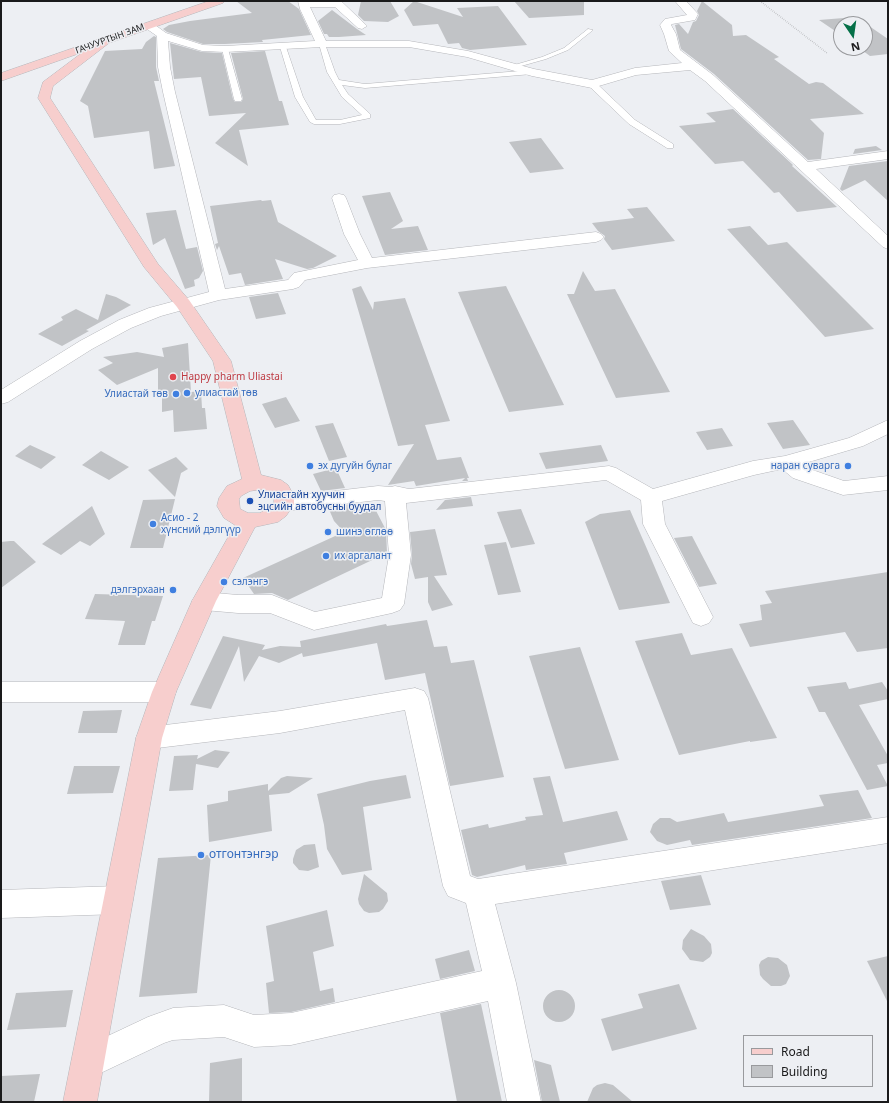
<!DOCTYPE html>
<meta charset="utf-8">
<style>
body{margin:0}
#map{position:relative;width:889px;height:1103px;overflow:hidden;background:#edeff3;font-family:"Noto Sans",sans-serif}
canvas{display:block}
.frame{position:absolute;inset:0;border:2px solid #1a1a1b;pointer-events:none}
.legend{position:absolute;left:743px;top:1035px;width:130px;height:52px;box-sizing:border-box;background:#edeff3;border:1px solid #999a9d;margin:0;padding:5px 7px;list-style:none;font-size:12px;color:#1a1a1b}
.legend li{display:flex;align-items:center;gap:8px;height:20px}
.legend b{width:20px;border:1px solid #999a9d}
.north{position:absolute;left:833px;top:16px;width:40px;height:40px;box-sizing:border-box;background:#edeff3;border:1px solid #999a9d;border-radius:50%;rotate:167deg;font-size:11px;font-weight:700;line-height:16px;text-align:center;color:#1a1a1b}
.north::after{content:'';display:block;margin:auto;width:14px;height:18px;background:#057048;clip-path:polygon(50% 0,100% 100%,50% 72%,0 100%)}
</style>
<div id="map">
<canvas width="889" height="1103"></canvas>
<div class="frame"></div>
<ul class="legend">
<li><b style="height:5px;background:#f7cecd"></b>Road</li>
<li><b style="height:11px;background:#c1c3c6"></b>Building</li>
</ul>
<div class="north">N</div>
</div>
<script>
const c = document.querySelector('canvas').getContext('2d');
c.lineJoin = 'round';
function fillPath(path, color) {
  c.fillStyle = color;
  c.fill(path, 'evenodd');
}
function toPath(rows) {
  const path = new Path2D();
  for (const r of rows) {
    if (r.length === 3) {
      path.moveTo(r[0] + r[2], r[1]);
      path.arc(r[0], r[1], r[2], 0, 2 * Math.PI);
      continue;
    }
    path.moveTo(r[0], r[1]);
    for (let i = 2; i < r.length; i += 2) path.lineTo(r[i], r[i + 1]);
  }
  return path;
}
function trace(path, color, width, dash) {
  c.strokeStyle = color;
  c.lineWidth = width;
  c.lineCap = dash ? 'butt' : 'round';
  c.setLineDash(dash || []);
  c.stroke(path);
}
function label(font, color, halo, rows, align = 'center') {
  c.font = font + ' "Noto Sans",sans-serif';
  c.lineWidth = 3;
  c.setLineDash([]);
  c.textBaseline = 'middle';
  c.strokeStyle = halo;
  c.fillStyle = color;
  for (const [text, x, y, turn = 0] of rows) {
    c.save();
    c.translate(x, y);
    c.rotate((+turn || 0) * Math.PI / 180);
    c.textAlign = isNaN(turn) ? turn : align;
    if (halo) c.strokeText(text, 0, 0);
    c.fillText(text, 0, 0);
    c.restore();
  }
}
fillPath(toPath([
 [236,1,288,1,299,9,311,35,262,40,263,42,225,44,203,44,167,32,163,29,169,25,190,21,252,13],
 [361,1,390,1,399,16,388,22,364,21,358,15],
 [414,1,463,17,457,8,498,6,527,45,470,50,462,48,459,43,448,44,438,24,413,26,404,10],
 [514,1,584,1,584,15,529,18],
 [702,1,732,25,733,36,746,35,779,57,774,59,809,84,816,82,823,83,864,114,810,119,824,133,821,159,808,160,714,74,681,49,675,25,679,24,688,34,693,22,696,21,699,15,697,11],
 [332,10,357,29,366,35,339,37,329,37,327,34,324,34,318,21],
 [856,17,888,39,888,54,870,56,859,48,865,48,865,24,841,24,841,35,819,20],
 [154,36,156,37,156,67,159,81,154,81,175,166,154,169,149,131,94,138,88,106,80,101,105,51,142,49,146,42],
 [170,43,202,52,222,53,233,99,235,102,241,102,243,99,231,53,265,51,279,101,282,101,289,125,239,130,248,166,215,143,246,113,209,116,201,77,174,79],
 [733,109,793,165,792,166,837,207,797,212,779,192,774,193,743,161,715,164,679,126,716,122,706,113],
 [541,138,564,169,530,173,509,142],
 [876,146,882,150,853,154,855,149],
 [888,161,888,201,865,180,842,191,840,189,849,166],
 [390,192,403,221,391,229,418,226,428,250,385,255,362,196],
 [261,200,262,201,271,200,278,222,337,256,313,268,307,269,275,259,283,279,245,285,241,273,229,275,219,246,217,250,215,244,218,243,210,206],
 [647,207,675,241,612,250,604,239,605,236,598,231,592,223,634,218,627,209],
 [176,210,186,249,197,247,203,271,199,278,194,280,195,286,185,289,165,238,153,245,146,213],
 [750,226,768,245,787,242,874,329,825,337,727,229],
 [583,271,595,291,615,289,670,392,616,398,567,294,574,294],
 [361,286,373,310,374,302,405,298,450,421,425,425,437,460,461,457,469,478,467,478,468,481,462,481,465,478,416,486,414,481,388,485,414,444,398,446,352,289],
 [506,286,564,405,509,412,458,292],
 [278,293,286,314,256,319,249,297],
 [106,294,116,297,131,305,86,330,89,331,62,346,38,334,63,320,61,317,76,309,98,320],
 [188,343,191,392,201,391,202,408,205,408,207,429,174,432,173,410,162,412,162,391,158,393,158,368,117,385,98,370,113,363,103,357,137,352,164,357,162,348],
 [286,397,300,421,275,428,262,404],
 [793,420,810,445,783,449,767,423],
 [333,423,347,457,329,461,315,426],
 [722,428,733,446,707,450,696,432],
 [30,445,56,457,41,469,15,456],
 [601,445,608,461,546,469,539,453],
 [101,451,129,467,109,480,82,465],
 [176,457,188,469,181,473,175,497,148,470],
 [336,468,345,488,321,491,313,474],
 [471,497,473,506,436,510,445,500],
 [175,499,163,548,130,548,143,500],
 [353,504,356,510,373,505,386,530,387,553,288,600,272,593,254,594,243,578,344,532,334,521,328,507],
 [92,506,105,534,90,546,80,541,61,555,42,544],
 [521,509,535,544,511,548,497,512],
 [630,510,647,549,670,603,619,610,585,522,600,514],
 [435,529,447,575,434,576,453,605,432,611,428,602,428,577,415,579,411,564,412,555,410,532],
 [692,536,717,584,699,587,674,538],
 [10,541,14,541,36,562,1,588,1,542],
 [506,542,521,592,498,595,484,545],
 [888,572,888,648,857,652,845,632,750,647,739,624,762,620,760,605,772,603,765,591],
 [95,594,163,596,155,621,152,621,145,645,118,645,125,621,85,619],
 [427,620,434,647,447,646,451,663,474,660,504,777,450,786,425,673,385,680,377,643,303,657,302,653,279,663,259,656,244,682,239,646,211,709,190,705,223,636,265,645,262,650,280,646,301,647,300,641,386,624,387,626],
 [682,633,691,655,732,648,777,738,750,742,750,741,679,755,635,641],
 [580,647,619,760,565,769,529,656],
 [846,682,849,689,882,682,888,691,888,699,859,705,888,756,888,763,877,765,888,786,867,790,825,712,819,712,807,687],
 [122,710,117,733,78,733,83,711],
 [215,750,230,752,218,768,196,764,193,790,169,791,174,756,198,755,197,759],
 [74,766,120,766,113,793,67,794],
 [406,775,411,798,363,807,372,870,342,875,327,849,324,825,317,794,370,781],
 [287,776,313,778,289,793,269,795,272,831,209,842,207,805,228,801,228,791,268,784,268,791,281,778],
 [550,776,563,822,617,811,628,840,564,853,567,864,526,870,525,865,477,877,472,875,461,830,488,824,489,828,526,820,525,817,543,815,533,778],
 [858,790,872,818,692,845,690,840,667,845,657,841,650,832,653,824,660,818,670,818,677,822,724,813,728,822,824,806,819,795],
 [315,844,319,867,308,871,299,870,293,863,293,859,296,850,304,845],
 [211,855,197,993,139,997,158,858],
 [364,874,387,893,388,901,383,909,379,912,369,913,364,911,359,904,358,899],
 [701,875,711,905,670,910,661,881],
 [327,910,334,946,313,952,320,991,333,988,335,1002,291,1012,269,1013,266,983,274,981,266,926],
 [691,929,704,936,711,944,712,953,710,957,703,962,690,960,682,949,683,940],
 [469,950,475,971,440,979,435,959],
 [888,956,888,1003,867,961],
 [768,957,778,958,787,965,790,976,786,984,781,986,771,986,763,979,760,975,759,965,761,961],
 [679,984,697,1029,612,1051,601,1019,643,1008,638,994],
 [73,990,66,1027,7,1030,16,993],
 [559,1006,16],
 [481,1004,502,1102,457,1102,440,1013],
 [242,1058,242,1102,209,1102,210,1063],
 [534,1060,551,1065,560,1102,542,1102],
 [40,1074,34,1102,1,1102,1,1076],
 [605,1083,613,1085,633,1102,587,1102,593,1088,597,1085]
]), '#c1c3c6');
const lane = toPath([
 [588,29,593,30,568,50,546,59,514,68,511,66,542,57,564,48,588,29],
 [322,42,325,44,335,72,339,80,365,84,532,70,536,72,532,74,365,88,342,85,348,94,370,114,370,118,340,124,314,124,310,122,295,97,280,47,281,46,286,47,303,97,316,120,340,120,362,115,342,97,327,72,319,44,322,42],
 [225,47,228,49,242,99,241,101,235,101,234,99,222,49,225,47],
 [589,82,595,82,635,120,673,144,673,148,667,148,629,124,589,86,589,82]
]);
const street = toPath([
 [298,1,342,2,367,26,362,29,358,28,335,7,310,7,326,41,409,41,468,51,534,69,592,80,635,68,682,63,669,51,664,34,660,25,665,19,687,15,675,1,686,1,698,14,695,20,672,24,671,25,676,34,680,50,713,75,808,162,888,151,888,159,816,169,888,236,888,249,883,247,705,81,690,70,636,75,592,88,532,76,467,57,409,47,322,47,225,52,202,51,168,41,170,67,175,92,225,289,288,280,294,273,358,260,344,234,332,198,334,195,339,194,344,195,346,198,360,234,372,258,596,232,601,234,604,237,601,240,596,242,367,268,305,280,299,287,293,289,219,300,161,316,131,328,92,349,8,402,1,404,1,390,80,341,119,320,149,308,209,292,163,92,158,67,157,36,147,29,146,27,147,25,155,25,166,33,203,45,225,46,315,41,300,9,298,1],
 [888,420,888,434,863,446,802,464,807,468,844,481,888,476,888,490,843,495,793,478,782,469,754,475,662,501,665,524,713,617,709,623,701,626,693,623,643,524,641,500,606,480,406,503,411,555,404,604,400,610,392,613,314,630,270,613,238,613,204,610,196,607,192,601,196,595,204,592,238,595,272,595,315,612,382,598,389,555,385,501,378,500,284,511,277,509,274,504,277,499,284,497,378,486,391,487,395,486,409,489,609,466,616,468,653,489,753,461,785,456,849,438,888,420],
 [1,682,164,682,173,685,176,692,173,699,164,702,1,702,1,682],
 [415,688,424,691,428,698,470,876,478,879,888,817,888,843,495,904,516,983,541,1102,507,1102,488,1001,291,1045,254,1047,224,1037,173,1040,164,1043,88,1079,76,1075,72,1063,76,1051,148,1017,173,1008,224,1005,254,1015,291,1013,482,971,466,903,448,896,443,886,405,710,280,733,149,749,140,746,136,738,140,730,149,727,280,711,415,688],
 [118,886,128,890,133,900,128,910,118,914,1,918,1,890,118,886]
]);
const secondary = toPath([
 [209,1,224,1,223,3,109,43,53,86,50,98,158,264,189,300,231,361,261,475,281,480,288,485,294,496,294,504,286,516,278,522,255,527,216,601,176,692,162,738,97,1102,63,1102,136,738,152,692,192,601,235,525,224,518,217,506,219,498,227,486,242,479,213,361,177,307,144,267,38,98,43,82,83,52,1,81,1,73,209,1],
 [264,489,274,496,274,503,272,506,260,513,248,513,240,509,239,499,241,496,250,491,264,489]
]);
trace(lane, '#b5b6ba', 1);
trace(street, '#b5b6ba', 1);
trace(secondary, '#b5b6ba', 1);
trace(toPath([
 [760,1,827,53]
]), '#aaabae', 1.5, [0.5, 1.5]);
fillPath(lane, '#fff');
fillPath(street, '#fff');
fillPath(secondary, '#f7cecd');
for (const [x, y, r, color] of [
 [173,377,4,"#e0444e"],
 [187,393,4,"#3f7fe0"],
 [176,394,4,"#3f7fe0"],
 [310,466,4,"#3f7fe0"],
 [848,466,4,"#3f7fe0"],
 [250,501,4,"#1a4fb4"],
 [153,524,4,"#3f7fe0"],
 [328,532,4,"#3f7fe0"],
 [326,556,4,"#3f7fe0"],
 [224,582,4,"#3f7fe0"],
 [173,590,4,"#3f7fe0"],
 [201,855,4,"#3f7fe0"]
]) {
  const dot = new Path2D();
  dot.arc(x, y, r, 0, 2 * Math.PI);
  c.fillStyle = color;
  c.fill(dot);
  trace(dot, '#edeff3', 1.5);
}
label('9px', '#1a1a1b', '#edeff3', [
 ["ГАЧУУРТЫН ЗАМ",110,39,-20]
]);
label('10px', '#be3a42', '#edeff3', [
 ["Happy pharm Uliastai",181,377]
], 'left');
label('10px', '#366cbe', '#edeff3', [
 ["улиастай төв",195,393],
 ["Улиастай төв",168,394,"right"],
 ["эх дугуйн булаг",318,466],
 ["наран суварга",840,466,"right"],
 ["Асио - 2",161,518],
 ["хүнсний дэлгүүр",161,530],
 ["шинэ өглөө",336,532],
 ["их аргалант",334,556],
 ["сэлэнгэ",232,582],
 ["дэлгэрхаан",165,590,"right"]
], 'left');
label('10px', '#164399', '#edeff3', [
 ["Улиастайн хуучин",258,495],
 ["эцсийн автобусны буудал",258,507]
], 'left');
label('12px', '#366cbe', '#edeff3', [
 ["отгонтэнгэр",209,855]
], 'left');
</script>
